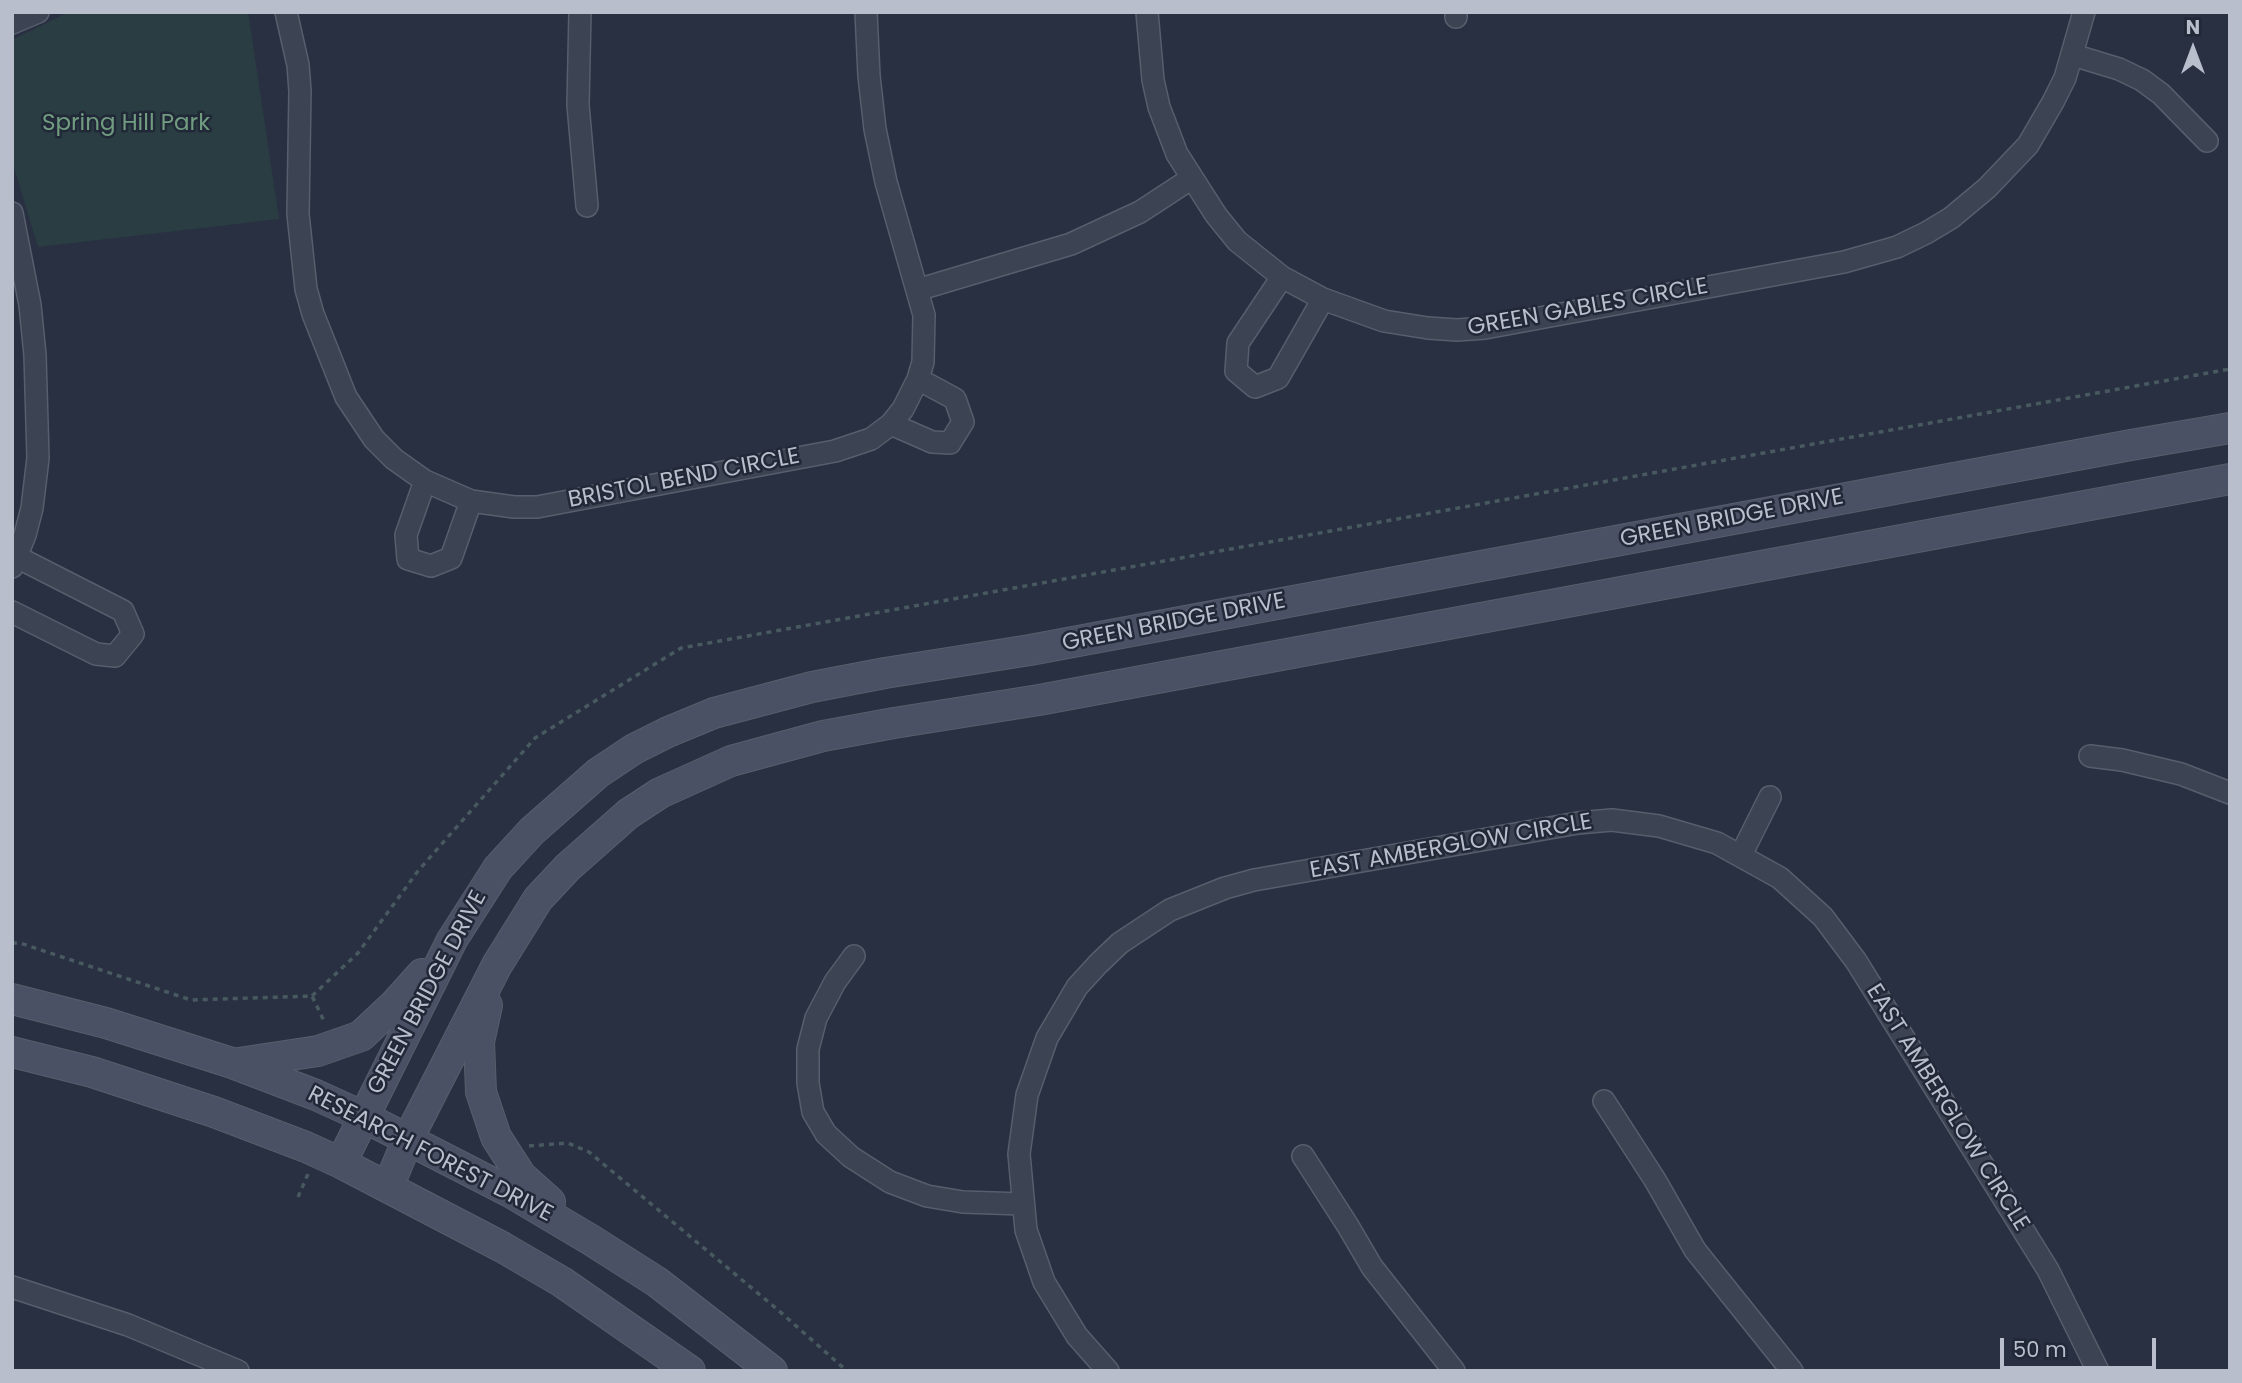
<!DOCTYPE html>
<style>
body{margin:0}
#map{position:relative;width:2242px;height:1383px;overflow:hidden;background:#283042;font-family:Poppins,sans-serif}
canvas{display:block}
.frame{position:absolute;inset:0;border:14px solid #b9becc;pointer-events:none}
.north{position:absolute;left:2158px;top:14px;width:70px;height:70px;-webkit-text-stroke:5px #212837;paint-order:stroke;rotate:0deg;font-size:19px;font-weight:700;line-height:28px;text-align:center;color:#b9becc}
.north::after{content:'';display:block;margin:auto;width:24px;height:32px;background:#b9becc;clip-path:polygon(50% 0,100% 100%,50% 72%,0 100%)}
.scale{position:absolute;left:2000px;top:1338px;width:156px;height:32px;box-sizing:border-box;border:4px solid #b9becc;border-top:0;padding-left:9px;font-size:21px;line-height:24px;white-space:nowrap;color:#b9becc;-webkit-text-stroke:5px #212837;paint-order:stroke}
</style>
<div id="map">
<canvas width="2242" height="1383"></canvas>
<div class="frame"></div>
<div class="north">N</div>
<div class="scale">50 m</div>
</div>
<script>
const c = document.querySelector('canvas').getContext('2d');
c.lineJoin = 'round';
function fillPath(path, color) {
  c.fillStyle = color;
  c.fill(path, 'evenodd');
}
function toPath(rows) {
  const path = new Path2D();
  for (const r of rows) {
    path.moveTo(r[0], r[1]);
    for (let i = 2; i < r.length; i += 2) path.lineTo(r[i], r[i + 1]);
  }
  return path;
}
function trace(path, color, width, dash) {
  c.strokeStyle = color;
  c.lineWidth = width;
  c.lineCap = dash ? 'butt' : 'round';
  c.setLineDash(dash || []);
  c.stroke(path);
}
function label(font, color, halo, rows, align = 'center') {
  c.font = font + ' Poppins,sans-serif';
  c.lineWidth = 5;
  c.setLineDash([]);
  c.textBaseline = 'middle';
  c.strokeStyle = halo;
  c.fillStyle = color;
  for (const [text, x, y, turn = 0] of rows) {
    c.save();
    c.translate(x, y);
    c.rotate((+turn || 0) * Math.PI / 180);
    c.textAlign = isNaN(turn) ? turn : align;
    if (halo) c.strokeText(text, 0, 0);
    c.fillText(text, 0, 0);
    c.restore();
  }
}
fillPath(toPath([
 [69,12,248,12,279,219,38,247,12,161,12,40]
]), '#2a3d43');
const minor = toPath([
 [286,12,298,65,300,91,298,214,306,289,313,314,346,397,374,439,394,459,425,481,471,501,514,507,537,507,835,451,871,439,891,424,903,409,918,379,923,362,924,315,886,182,875,129,869,76,866,12],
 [580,12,578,105,587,206],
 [1147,12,1153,80,1159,107,1177,154,1216,215,1237,241,1282,277,1323,299,1384,321,1428,328,1457,330,1485,328,1844,262,1897,247,1926,233,1951,218,1987,188,2028,145,2053,102,2065,78,2084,12],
 [1456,12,1456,17],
 [12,23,38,12],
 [2073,55,2119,69,2142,80,2161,94,2207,141],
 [12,213,30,305,35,355,38,458,32,508,25,535,12,567],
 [1282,277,1238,343,1236,371,1255,387,1278,378,1323,299],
 [917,290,1071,244,1140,212,1192,178],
 [891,424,932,442,950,443,963,422,955,399,918,379],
 [425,481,406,535,408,559,431,566,451,558,471,501],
 [12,612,96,654,115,656,133,634,123,611,17,557],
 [2090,756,2122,760,2181,774,2230,793],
 [1741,855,1770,797],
 [854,956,835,982,816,1018,808,1049,808,1083,813,1112,826,1134,851,1157,890,1182,927,1196,963,1202,1022,1204],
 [1604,1101,1655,1180,1695,1250,1792,1371],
 [1303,1156,1348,1226,1372,1267,1454,1371],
 [12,1287,128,1325,238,1371],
 [1108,1371,1077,1336,1044,1282,1026,1230,1019,1154,1027,1095,1047,1038,1077,987,1098,964,1120,943,1170,910,1225,888,1254,880,1578,823,1612,820,1659,826,1717,843,1780,878,1823,917,1856,961,2048,1270,2098,1371]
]);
const secondary = toPath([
 [12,999,106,1023,232,1063,316,1095,362,1116,512,1193,591,1240,657,1282,772,1371],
 [487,1005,479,1042,481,1092,496,1137,521,1176,550,1202],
 [12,1052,92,1072,214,1112,306,1147,341,1163,502,1247,562,1282,690,1371],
 [239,1063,318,1051,361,1036,395,1004,422,974],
 [341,1163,452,940,498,868,532,831,598,773,634,749,668,732,714,713,812,687,885,673,1030,650,2131,445,2230,428],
 [388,1187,408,1139,497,965,538,899,568,867,628,814,660,793,731,761,823,736,894,723,1039,700,2230,479]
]);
trace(minor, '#575e6c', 24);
trace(secondary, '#575e6c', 32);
trace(toPath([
 [12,943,20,943,191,1000,312,996,325,1023],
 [312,996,358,953,418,871,535,738,681,648,2230,369],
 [529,1146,568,1143,589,1152,778,1310,847,1371],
 [298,1197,308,1174]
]), '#485a60', 3.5, [5, 5]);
trace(minor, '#3c4352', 21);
trace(secondary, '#4a5165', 30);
label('23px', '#719c80', '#212837', [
 ["Spring Hill Park",126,124]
]);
label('23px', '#b9becc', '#212837', [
 ["GREEN GABLES CIRCLE",1588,308,-10],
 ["BRISTOL BEND CIRCLE",684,479,-11],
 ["GREEN BRIDGE DRIVE",1732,519,-11],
 ["GREEN BRIDGE DRIVE",1174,623,-11],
 ["EAST AMBERGLOW CIRCLE",1451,847,-10],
 ["GREEN BRIDGE DRIVE",428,993,-62],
 ["EAST AMBERGLOW CIRCLE",1947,1108,58],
 ["RESEARCH FOREST DRIVE",430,1155,27]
]);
</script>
